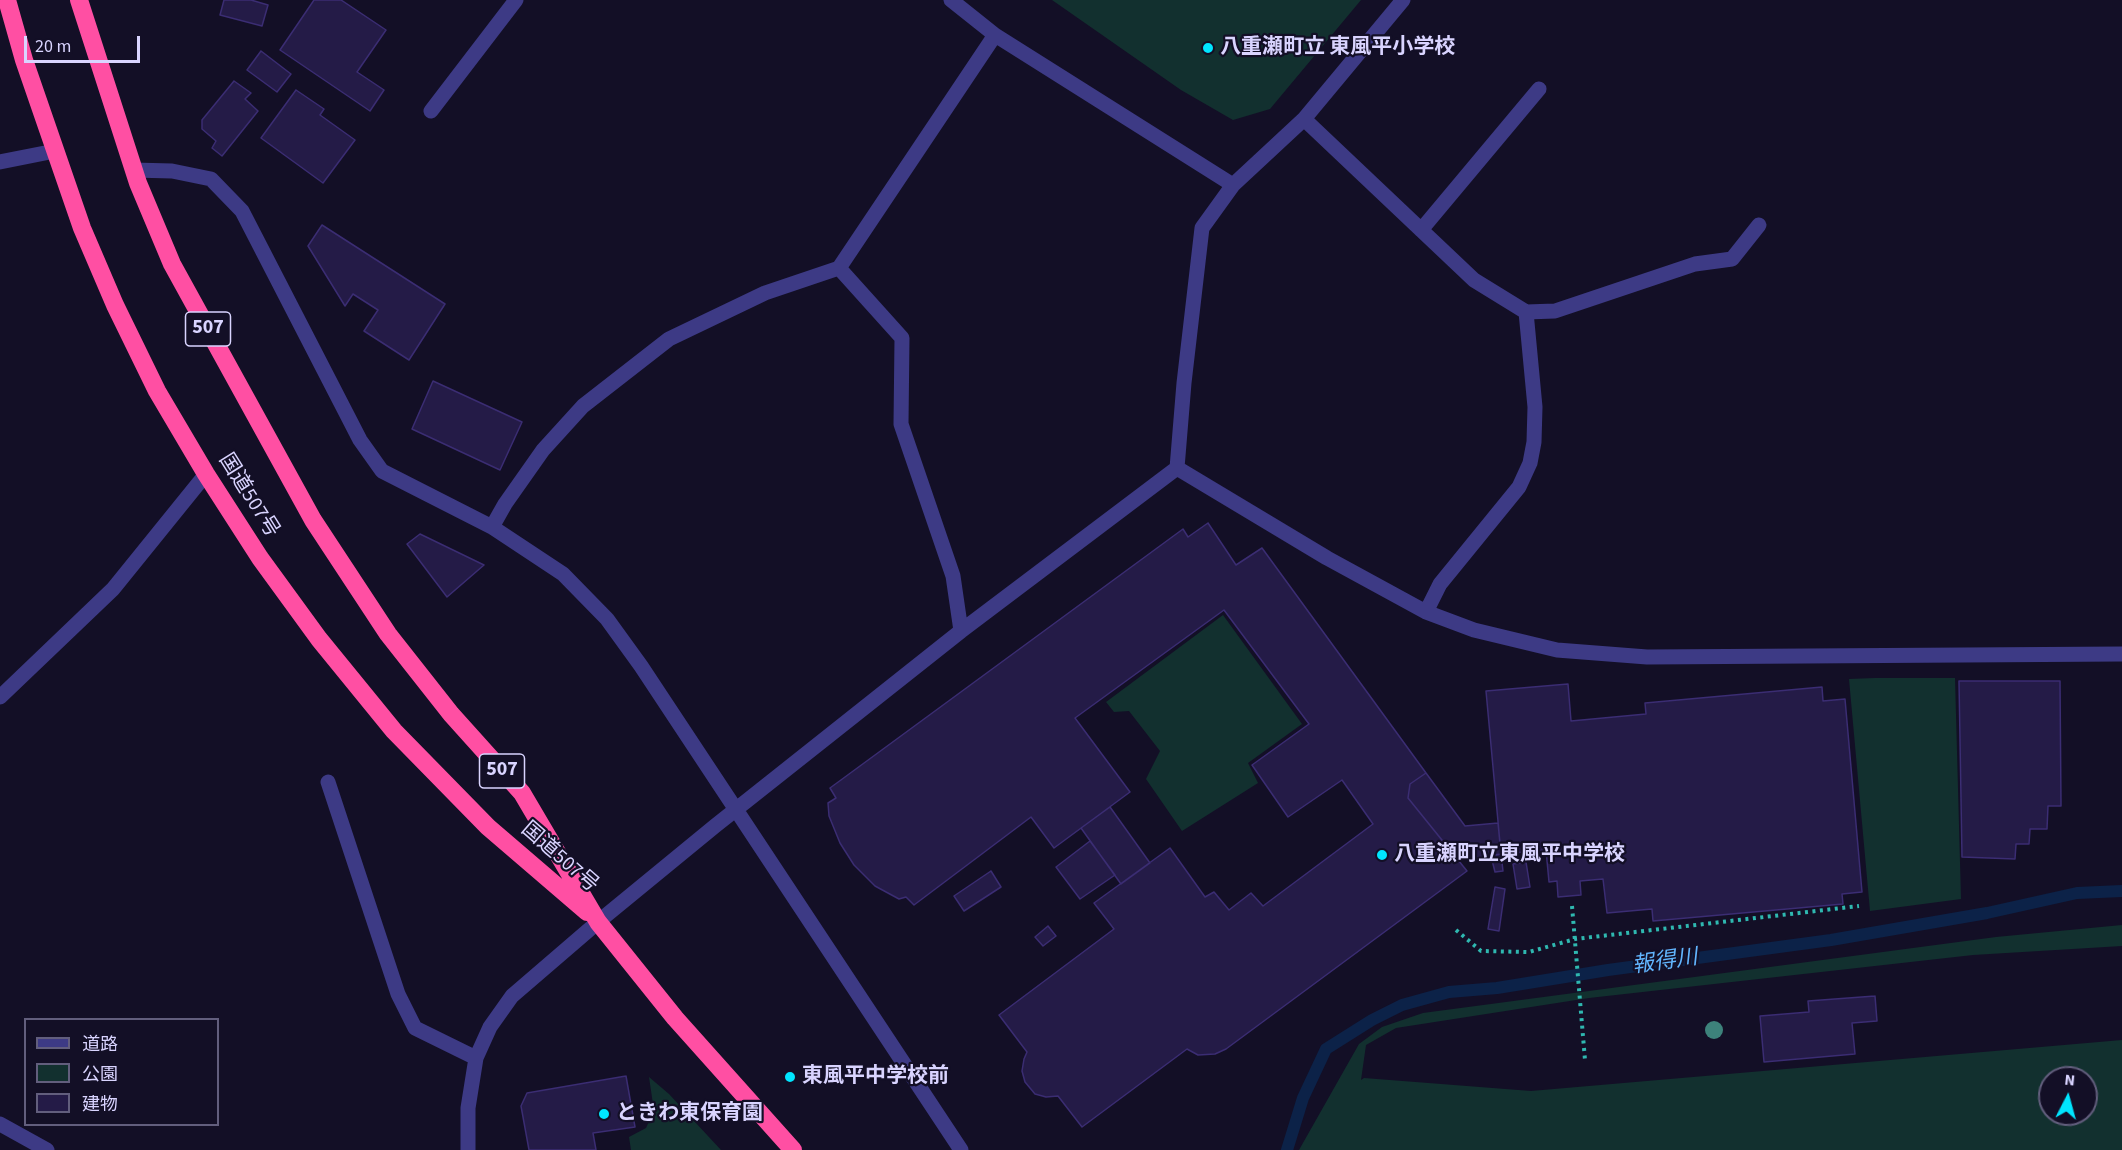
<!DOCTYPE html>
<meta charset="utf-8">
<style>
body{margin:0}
#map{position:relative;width:2122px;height:1150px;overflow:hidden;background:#130f26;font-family:"Source Sans 3","Noto Sans JP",sans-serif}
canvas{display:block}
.legend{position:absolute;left:24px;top:1018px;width:195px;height:108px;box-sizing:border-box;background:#130f26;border:2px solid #625e7d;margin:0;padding:8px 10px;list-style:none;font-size:18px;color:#d9d4ff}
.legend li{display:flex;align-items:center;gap:12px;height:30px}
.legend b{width:30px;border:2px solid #625e7d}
.north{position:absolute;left:2038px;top:1066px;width:60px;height:60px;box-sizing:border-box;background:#130f26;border:2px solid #625e7d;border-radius:50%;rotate:6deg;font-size:16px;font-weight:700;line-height:24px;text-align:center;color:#d9d4ff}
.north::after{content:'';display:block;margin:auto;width:21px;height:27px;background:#00e5ff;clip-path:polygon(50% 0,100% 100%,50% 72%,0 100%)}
.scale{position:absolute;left:24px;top:36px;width:116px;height:27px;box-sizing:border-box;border:3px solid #d9d4ff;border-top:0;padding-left:8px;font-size:18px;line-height:21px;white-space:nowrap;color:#d9d4ff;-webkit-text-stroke:4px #130f26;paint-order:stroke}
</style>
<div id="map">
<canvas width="2122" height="1150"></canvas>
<ul class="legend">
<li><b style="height:8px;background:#3d3a85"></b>道路</li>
<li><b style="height:16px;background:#12302f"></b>公園</li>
<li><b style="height:16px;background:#241b47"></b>建物</li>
</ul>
<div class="north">N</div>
<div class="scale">20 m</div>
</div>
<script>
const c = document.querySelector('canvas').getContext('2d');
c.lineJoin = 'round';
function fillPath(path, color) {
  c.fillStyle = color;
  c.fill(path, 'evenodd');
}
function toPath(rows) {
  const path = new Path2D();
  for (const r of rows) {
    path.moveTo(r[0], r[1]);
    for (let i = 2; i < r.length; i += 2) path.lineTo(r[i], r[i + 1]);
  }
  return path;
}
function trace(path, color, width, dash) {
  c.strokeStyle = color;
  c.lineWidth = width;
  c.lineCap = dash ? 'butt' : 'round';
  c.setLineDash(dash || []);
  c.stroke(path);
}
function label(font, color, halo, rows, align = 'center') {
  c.font = font + ' "Source Sans 3","Noto Sans JP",sans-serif';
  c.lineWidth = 4.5;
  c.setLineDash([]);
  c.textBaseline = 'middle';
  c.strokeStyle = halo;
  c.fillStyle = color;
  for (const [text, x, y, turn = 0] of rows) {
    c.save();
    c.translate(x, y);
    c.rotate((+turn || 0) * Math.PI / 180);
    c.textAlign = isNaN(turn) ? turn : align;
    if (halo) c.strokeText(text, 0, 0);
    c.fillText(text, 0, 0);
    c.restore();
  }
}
fillPath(toPath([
 [1052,0,1361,0,1270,109,1233,120,1181,90],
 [1223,615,1302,724,1248,763,1258,783,1182,831,1146,779,1160,751,1129,711,1114,712,1106,702],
 [1875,678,1955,678,1961,899,1870,911,1849,679],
 [2122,925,2122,946,1973,955,1589,998,1396,1028,1366,1045,1361,1080,1364,1078,1531,1091,2122,1040,2122,1150,1299,1150,1359,1044,1382,1027,1423,1013,1996,937],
 [2050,1078,2086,1078,2086,1114,2050,1114],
 [649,1077,669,1094,721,1150,631,1150,629,1137,646,1128,654,1111]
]), '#12302f');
trace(toPath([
 [1287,1150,1303,1098,1326,1049,1372,1020,1402,1005,1449,992,1497,988,1608,970,1831,940,1987,913,2077,893,2122,891]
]), '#0c2248', 12);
const building = toPath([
 [224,0,251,0,268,5,262,26,220,15,224,0],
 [314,0,341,0,386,30,357,72,384,90,370,111,280,50,314,0],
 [261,51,291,74,277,92,247,70,261,51],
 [234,81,251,93,245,99,258,111,222,156,212,148,216,141,202,129,202,120,234,81],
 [296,90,324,109,320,115,355,140,323,183,261,138,296,90],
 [322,225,445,304,409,360,364,331,378,310,353,294,345,306,308,246,322,225],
 [433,381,522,422,500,470,412,429,433,381],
 [1208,523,1236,565,1262,548,1426,773,1410,784,1408,798,1467,871,1226,1049,1215,1054,1198,1055,1187,1049,1082,1127,1058,1096,1046,1097,1035,1094,1025,1082,1022,1071,1024,1059,1027,1052,999,1015,1114,929,1094,903,1170,848,1205,897,1214,892,1229,910,1251,893,1263,906,1373,824,1342,780,1288,817,1252,765,1309,724,1224,610,1075,718,1130,792,1054,848,1031,817,914,905,906,897,899,899,875,886,854,865,840,843,829,816,828,803,836,798,830,788,1183,529,1188,537,1208,523],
 [420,534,484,565,447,597,407,544,420,534],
 [1959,681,2060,681,2061,806,2048,806,2047,829,2030,829,2029,844,2016,844,2015,859,1962,857,1959,681],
 [1568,684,1571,721,1646,714,1645,703,1822,687,1823,701,1845,699,1862,892,1842,894,1843,904,1653,921,1652,909,1607,913,1603,879,1580,881,1581,895,1558,897,1557,881,1549,882,1546,850,1501,854,1486,691,1568,684],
 [1426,773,1465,826,1498,823,1501,854,1458,860,1408,798,1410,784,1426,773],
 [1110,807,1150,863,1121,884,1081,828,1110,807],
 [1090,841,1115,875,1080,899,1056,867,1090,841],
 [1501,854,1503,871,1495,872,1491,856,1501,854],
 [1526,862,1530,887,1517,889,1513,864,1526,862],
 [991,871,1001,887,964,911,954,896,991,871],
 [1495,887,1505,889,1499,931,1488,929,1495,887],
 [1048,926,1056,936,1043,946,1035,937,1048,926],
 [1875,996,1877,1021,1852,1023,1855,1054,1764,1062,1760,1016,1809,1012,1808,1001,1875,996],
 [626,1076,635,1127,593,1133,596,1150,529,1150,521,1106,527,1093,626,1076]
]);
fillPath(building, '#241b47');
trace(building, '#3b2d73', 1.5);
trace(toPath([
 [1572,906,1585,1060],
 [1456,930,1481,951,1529,952,1575,939,1859,906]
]), '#2fb8b0', 4, [3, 4.5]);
trace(toPath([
 [951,0,995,35,1233,185],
 [431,111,516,0],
 [1304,119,1474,280,1526,312,1555,311,1695,264,1732,259,1759,225],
 [0,162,55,151],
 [133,170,172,171,211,179,242,211,360,440,382,471,492,527,563,574,607,619,641,666,961,1150],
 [1421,230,1539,89],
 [839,268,995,35],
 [1177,468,1327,558,1426,612,1474,630,1557,650,1647,657,2122,654],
 [492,527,505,504,543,450,583,406,669,339,765,293,839,268,902,338,901,424,953,576,961,631],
 [1426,612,1440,584,1519,487,1530,463,1534,442,1535,407,1526,312],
 [0,697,113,589,206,474],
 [328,782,398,994,415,1028,476,1058],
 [0,1124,47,1150],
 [468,1150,468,1108,476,1058,490,1027,512,996,598,922,715,826,961,631,1177,468,1184,383,1202,228,1233,185,1304,119,1403,0]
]), '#3d3a85', 15);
trace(toPath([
 [7,0,24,60,82,228,115,305,157,391,206,474,260,558,319,639,394,731,488,827,587,912],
 [79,0,138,183,172,264,313,520,388,634,451,714,522,793,598,922,675,1018,793,1150]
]), '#ff4fa3', 18);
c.fillStyle = '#3d827b';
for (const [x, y] of [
 [1714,1030]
]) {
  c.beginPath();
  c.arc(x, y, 9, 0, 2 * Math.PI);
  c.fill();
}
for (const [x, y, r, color] of [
 [1208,48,6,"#00e5ff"],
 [1382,855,6,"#00e5ff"],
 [790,1077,6,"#00e5ff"],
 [604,1114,6,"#00e5ff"]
]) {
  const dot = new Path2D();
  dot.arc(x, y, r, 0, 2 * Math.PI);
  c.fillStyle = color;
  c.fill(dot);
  trace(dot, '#130f26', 2);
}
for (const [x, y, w] of [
 [208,329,45],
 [502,771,45]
]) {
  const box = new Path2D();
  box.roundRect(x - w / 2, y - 17, w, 34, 4.5);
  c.fillStyle = '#130f26';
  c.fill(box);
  trace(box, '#d9d4ff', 1.5);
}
label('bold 20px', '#d9d4ff', null, [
 ["507",208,329],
 ["507",502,771]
]);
label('bold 21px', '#d9d4ff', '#130f26', [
 ["八重瀬町立 東風平小学校",1220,48],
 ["八重瀬町立東風平中学校",1394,855],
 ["東風平中学校前",802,1077],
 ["ときわ東保育園",616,1114]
], 'left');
label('21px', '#d9d4ff', '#130f26', [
 ["国道507号",248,496,58],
 ["国道507号",559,858,41]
]);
label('italic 22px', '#62b6ff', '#130f26', [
 ["報得川",1665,963,-8]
]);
</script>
